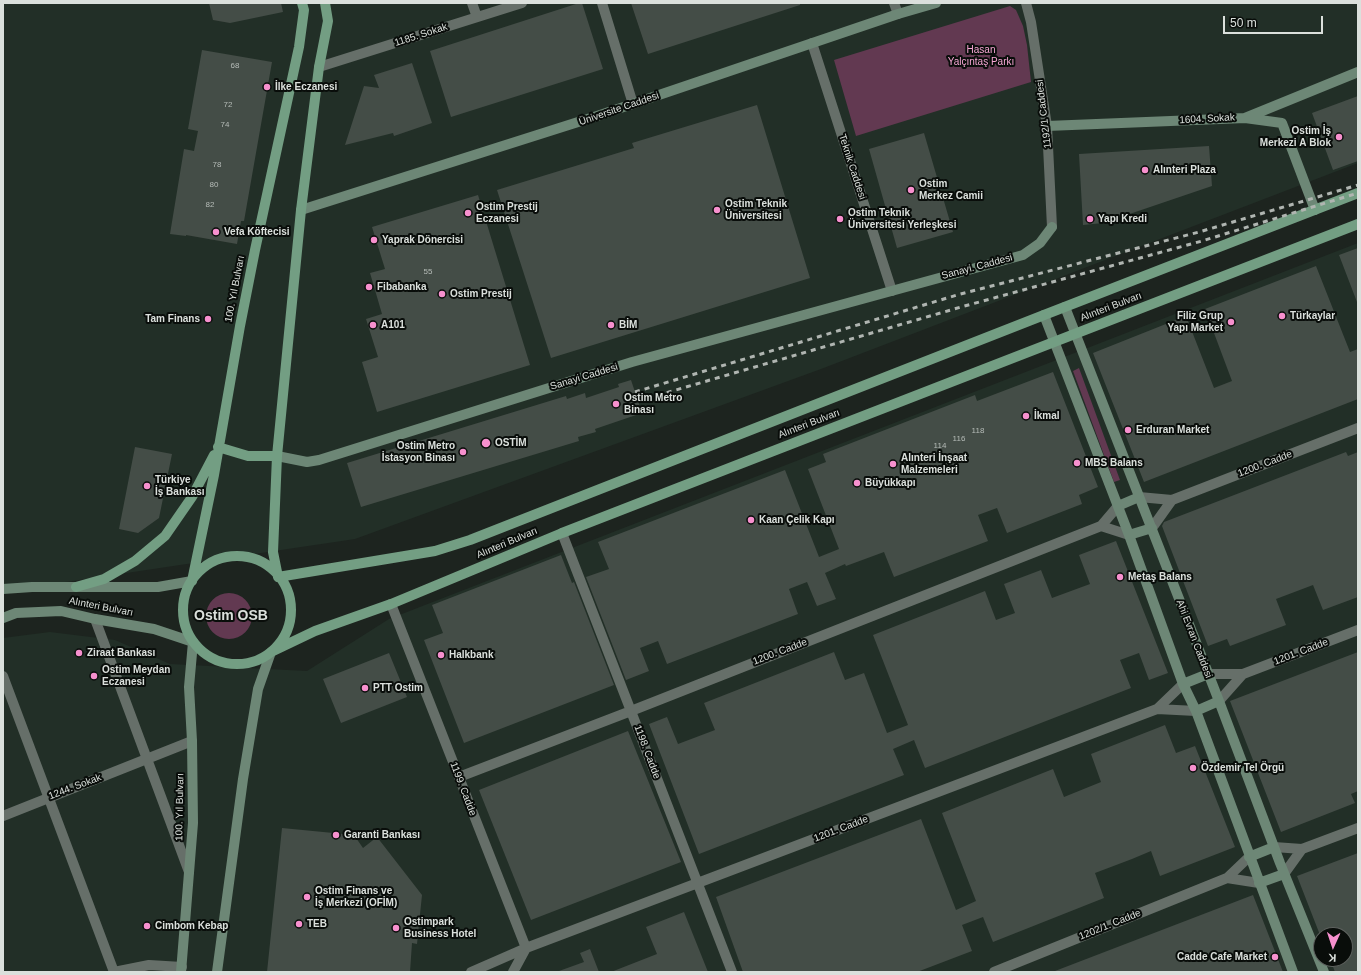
<!DOCTYPE html>
<meta charset="utf-8">
<style>
body{margin:0}
#map{position:relative;width:1361px;height:975px;overflow:hidden;background:#1d241f;font-family:Arial,sans-serif}
canvas{display:block}
.frame{position:absolute;inset:0;border:4px solid #dbe0dc;pointer-events:none}
.north{position:absolute;left:1313px;top:927px;width:40px;height:40px;box-sizing:border-box;background:#090d0a;border:1px solid #5d615e;border-radius:50%;rotate:183deg;font-size:11px;font-weight:700;line-height:16px;text-align:center;color:#dbe0dc}
.north::after{content:'';display:block;margin:auto;width:14px;height:18px;background:#f790ce;clip-path:polygon(50% 0,100% 100%,50% 72%,0 100%)}
.scale{position:absolute;left:1223px;top:16px;width:100px;height:18px;box-sizing:border-box;border:2px solid #dbe0dc;border-top:0;padding-left:5px;font-size:12px;line-height:14px;white-space:nowrap;color:#dbe0dc;-webkit-text-stroke:3px #090d0a;paint-order:stroke}
</style>
<div id="map">
<canvas width="1361" height="975"></canvas>
<div class="frame"></div>
<div class="north">K</div>
<div class="scale">50 m</div>
</div>
<script>
const c = document.querySelector('canvas').getContext('2d');
c.lineJoin = 'round';
function fillPath(path, color) {
  c.fillStyle = color;
  c.fill(path, 'evenodd');
}
function toPath(rows) {
  const path = new Path2D();
  for (const r of rows) {
    if (r.length === 3) {
      path.moveTo(r[0] + r[2], r[1]);
      path.arc(r[0], r[1], r[2], 0, 2 * Math.PI);
      continue;
    }
    path.moveTo(r[0], r[1]);
    for (let i = 2; i < r.length; i += 2) path.lineTo(r[i], r[i + 1]);
  }
  return path;
}
function trace(path, color, width, dash) {
  c.strokeStyle = color;
  c.lineWidth = width;
  c.lineCap = dash ? 'butt' : 'round';
  c.setLineDash(dash || []);
  c.stroke(path);
}
function label(font, color, halo, rows, align = 'center') {
  c.font = font + ' Arial,sans-serif';
  c.lineWidth = 4;
  c.setLineDash([]);
  c.textBaseline = 'middle';
  c.strokeStyle = halo;
  c.fillStyle = color;
  for (const [text, x, y, turn = 0] of rows) {
    c.save();
    c.translate(x, y);
    c.rotate((+turn || 0) * Math.PI / 180);
    c.textAlign = isNaN(turn) ? turn : align;
    if (halo) c.strokeText(text, 0, 0);
    c.fillText(text, 0, 0);
    c.restore();
  }
}
fillPath(toPath([
 [3,3,1358,3,1358,163,821,369,355,539,32,587,3,590],
 [1358,243,1358,972,3,972,3,638,50,632,115,640,170,664,307,671,389,619],
 [1321,935,1345,935,1345,959,1321,959]
]), '#222f27');
fillPath(toPath([
 [1010,6,1016,10,1023,26,1027,45,1031,82,856,136,834,60],
 [1079,368,1120,480,1114,482,1073,371],
 [229,616,23]
]), '#623951');
fillPath(toPath([
 [209,3,281,3,283,12,230,23,213,20],
 [579,3,582,3,603,69,451,117,430,51],
 [631,3,800,3,800,5,648,54],
 [202,50,272,62,244,221,241,221,237,244,186,235,186,236,170,234,184,149,194,151,198,131,188,129],
 [412,63,432,123,394,136,393,133,345,145,364,86,379,88,374,75],
 [1358,96,1358,161,1333,170,1312,113],
 [757,105,810,278,551,358,497,190,634,148,632,143],
 [924,133,953,232,897,248,869,149],
 [1209,146,1212,186,1103,223,1083,225,1079,154],
 [478,195,530,365,377,412,362,362,378,357,366,319,382,314,370,273,385,269,372,227],
 [1358,248,1358,302,1357,302,1339,255],
 [1316,266,1350,352,1358,349,1358,399,1144,482,1093,353,1186,316,1214,388,1232,381,1205,309],
 [1053,372,1098,487,1079,495,1082,504,1007,533,997,508,978,515,988,541,894,577,884,552,846,566,845,564,825,573,836,599,817,606,807,582,789,589,798,614,667,664,658,641,640,648,649,671,626,680,586,577,609,569,598,542,785,470,819,557,839,549,808,469,826,462,823,454,975,395,977,401],
 [631,380,642,413,595,429,596,432,578,437,579,441,361,507,347,463,566,396,567,399,585,393,586,398,619,387,618,384],
 [135,447,172,454,159,518,138,533,119,529],
 [1346,452,1348,456,1358,452,1358,597,1323,610,1313,585,1276,599,1286,625,1230,646,1227,639,1208,646,1162,526,1164,522],
 [1116,541,1168,673,1149,680,1139,653,1120,660,1131,688,925,768,914,740,893,749,904,775,699,854,649,724,667,717,678,744,715,730,704,703,834,652,845,680,864,673,887,733,908,725,873,635,985,591,996,620,1015,613,1004,584,1041,570,1052,598,1090,584,1079,555],
 [561,555,572,583,574,582,614,685,464,743,424,640,443,633,432,605],
 [1358,652,1358,791,1351,794,1355,803,1281,832,1230,701],
 [389,653,407,697,341,723,323,679],
 [1165,725,1176,753,1195,746,1235,847,1160,876,1151,851,1132,859,1095,873,1104,898,993,942,983,917,962,925,972,951,917,972,743,972,716,897,921,819,956,910,976,901,942,813,1053,769,1064,797,1101,782,1091,754],
 [628,731,681,862,531,920,479,790],
 [282,828,354,835,363,848,377,837,422,895,417,944,412,943,410,972,267,972],
 [1358,853,1358,972,1335,972,1330,959,1345,959,1345,935,1320,935,1297,876],
 [1253,895,1283,972,1056,972,1055,971],
 [684,912,708,972,611,972,657,954,646,927],
 [590,949,599,972,559,972,559,971,584,962,580,953]
]), '#444d47');
trace(toPath([
 [472,3,477,17],
 [602,3,633,104],
 [894,3,898,14],
 [1026,3,1031,22,1047,126,1052,227],
 [812,43,892,291],
 [319,67,522,3],
 [1139,497,1172,500,1358,428],
 [1101,526,1129,535],
 [1152,528,1172,500],
 [562,533,732,972],
 [391,604,526,948,513,972],
 [95,619,189,872],
 [1208,674,1243,674,1358,630],
 [3,676,114,972],
 [1219,701,1243,674],
 [1157,709,1196,711],
 [459,777,631,711,1101,526,1118,506],
 [3,816,192,741],
 [1274,847,1302,849,1358,828],
 [1284,874,1302,849],
 [1227,878,1259,883],
 [114,972,149,965,182,967],
 [471,972,526,948,1157,709,1183,684],
 [994,972,1227,878,1249,857]
]), '#666f69', 10);
trace(toPath([
 [1245,118,1282,123,1315,210],
 [1047,126,1245,118,1358,72],
 [301,210,597,116,898,14,936,3],
 [1065,307,1219,701,1280,863,1324,972],
 [1044,315,1129,535,1183,684,1196,711,1293,972],
 [277,456,307,462,319,460,632,362,1023,255,1040,243,1052,227],
 [1118,506,1139,497],
 [1129,535,1152,528],
 [3,589,32,587,158,587,192,581],
 [3,618,16,613,61,611,95,619,154,629,193,642,189,687,192,741,193,823,181,972],
 [1183,684,1208,674],
 [1196,711,1219,701],
 [1249,857,1274,847],
 [1259,883,1284,874],
 [217,972,243,779,258,689,271,652]
]), '#6d8776', 10);
trace(toPath([
 [218,447,248,456,277,456],
 [237,610,54],
 [278,577,435,551,470,540,1044,315,1358,193],
 [278,577,273,552,277,456,301,210,319,67,328,21,325,3],
 [192,581,214,475,240,326,255,250,299,47,304,10,302,3],
 [76,587,104,579,135,561,165,536,192,497,214,455],
 [271,652,315,631,391,604,562,533,1358,224]
]), '#739e83', 10);
trace(toPath([
 [635,392,957,295,1199,232,1358,185],
 [638,401,961,307,1202,241,1358,193]
]), '#b0b5b1', 3, [5, 5]);
for (const [x, y, r, color] of [
 [267,87,4,"#f790ce"],
 [1339,137,4,"#f790ce"],
 [1145,170,4,"#f790ce"],
 [911,190,4,"#f790ce"],
 [717,210,4,"#f790ce"],
 [468,213,4,"#f790ce"],
 [840,219,4,"#f790ce"],
 [1090,219,4,"#f790ce"],
 [216,232,4,"#f790ce"],
 [374,240,4,"#f790ce"],
 [369,287,4,"#f790ce"],
 [442,294,4,"#f790ce"],
 [1282,316,4,"#f790ce"],
 [208,319,4,"#f790ce"],
 [1231,322,4,"#f790ce"],
 [373,325,4,"#f790ce"],
 [611,325,4,"#f790ce"],
 [616,404,4,"#f790ce"],
 [1026,416,4,"#f790ce"],
 [1128,430,4,"#f790ce"],
 [486,443,5,"#f790ce"],
 [463,452,4,"#f790ce"],
 [1077,463,4,"#f790ce"],
 [893,464,4,"#f790ce"],
 [857,483,4,"#f790ce"],
 [147,486,4,"#f790ce"],
 [751,520,4,"#f790ce"],
 [1120,577,4,"#f790ce"],
 [79,653,4,"#f790ce"],
 [441,655,4,"#f790ce"],
 [94,676,4,"#f790ce"],
 [365,688,4,"#f790ce"],
 [1193,768,4,"#f790ce"],
 [336,835,4,"#f790ce"],
 [307,897,4,"#f790ce"],
 [299,924,4,"#f790ce"],
 [147,926,4,"#f790ce"],
 [396,928,4,"#f790ce"],
 [1275,957,4,"#f790ce"]
]) {
  const dot = new Path2D();
  dot.arc(x, y, r, 0, 2 * Math.PI);
  c.fillStyle = color;
  c.fill(dot);
  trace(dot, '#090d0a', 1.5);
}
label('8px', '#b5bbb7', null, [
 ["68",235,66],
 ["72",228,105],
 ["74",225,125],
 ["78",217,165],
 ["80",214,185],
 ["82",210,205],
 ["55",428,272],
 ["118",978,431],
 ["116",959,439],
 ["114",940,446]
]);
label('10px', '#dbe0dc', '#090d0a', [
 ["1185. Sokak",421,35,-18],
 ["Üniversite Caddesi",619,109,-19],
 ["1192/1 Caddesi",1044,114,-97],
 ["1604. Sokak",1207,119,-3],
 ["Teknik Caddesi",852,167,72],
 ["Sanayi. Caddesi",977,267,-15],
 ["100. Yıl Bulvarı",235,289,-79],
 ["Alınteri Bulvarı",1111,307,-21],
 ["Sanayi Caddesi",584,377,-17],
 ["Alınteri Bulvarı",809,424,-21],
 ["1200. Cadde",1265,464,-21],
 ["Alınteri Bulvarı",507,543,-23],
 ["Alınteri Bulvarı",101,607,11],
 ["Ahi Evran Caddesi",1194,639,69],
 ["1200. Cadde",780,652,-21],
 ["1201. Cadde",1301,652,-21],
 ["1198. Cadde",647,752,69],
 ["1244. Sokak",75,787,-21],
 ["1199. Cadde",463,789,69],
 ["100. Yıl Bulvarı",180,807,-89],
 ["1201. Cadde",841,829,-21],
 ["1202/1. Cadde",1110,925,-22]
]);
label('10px', '#f6a6d4', '#090d0a', [
 ["Hasan",981,50],
 ["Yalçıntaş Parkı",981,62]
]);
label('bold 10px', '#dbe0dc', '#090d0a', [
 ["İlke Eczanesi",275,87],
 ["Ostim İş",1331,131,"right"],
 ["Merkezi A Blok",1331,143,"right"],
 ["Alınteri Plaza",1153,170],
 ["Ostim",919,184],
 ["Merkez Camii",919,196],
 ["Ostim Teknik",725,204],
 ["Üniversitesi",725,216],
 ["Ostim Prestij",476,207],
 ["Eczanesi",476,219],
 ["Ostim Teknik",848,213],
 ["Üniversitesi Yerleşkesi",848,225],
 ["Yapı Kredi",1098,219],
 ["Vefa Köftecisi",224,232],
 ["Yaprak Dönercisi",382,240],
 ["Fibabanka",377,287],
 ["Ostim Prestij",450,294],
 ["Filiz Grup",1223,316,"right"],
 ["Yapı Market",1223,328,"right"],
 ["Türkaylar",1290,316],
 ["Tam Finans",200,319,"right"],
 ["A101",381,325],
 ["BİM",619,325],
 ["Ostim Metro",624,398],
 ["Binası",624,410],
 ["İkmal",1034,416],
 ["Erduran Market",1136,430],
 ["OSTİM",495,443],
 ["Ostim Metro",455,446,"right"],
 ["İstasyon Binası",455,458,"right"],
 ["Alınteri İnşaat",901,458],
 ["Malzemeleri",901,470],
 ["MBS Balans",1085,463],
 ["Türkiye",155,480],
 ["İş Bankası",155,492],
 ["Büyükkapı",865,483],
 ["Kaan Çelik Kapı",759,520],
 ["Metaş Balans",1128,577],
 ["Ziraat Bankası",87,653],
 ["Halkbank",449,655],
 ["Ostim Meydan",102,670],
 ["Eczanesi",102,682],
 ["PTT Ostim",373,688],
 ["Özdemir Tel Örgü",1201,768],
 ["Garanti Bankası",344,835],
 ["Ostim Finans ve",315,891],
 ["İş Merkezi (OFİM)",315,903],
 ["Ostimpark",404,922],
 ["Business Hotel",404,934],
 ["TEB",307,924],
 ["Cimbom Kebap",155,926],
 ["Cadde Cafe Market",1267,957,"right"]
], 'left');
label('bold 14px', '#dbe0dc', '#090d0a', [
 ["Ostim OSB",231,616]
]);
</script>
